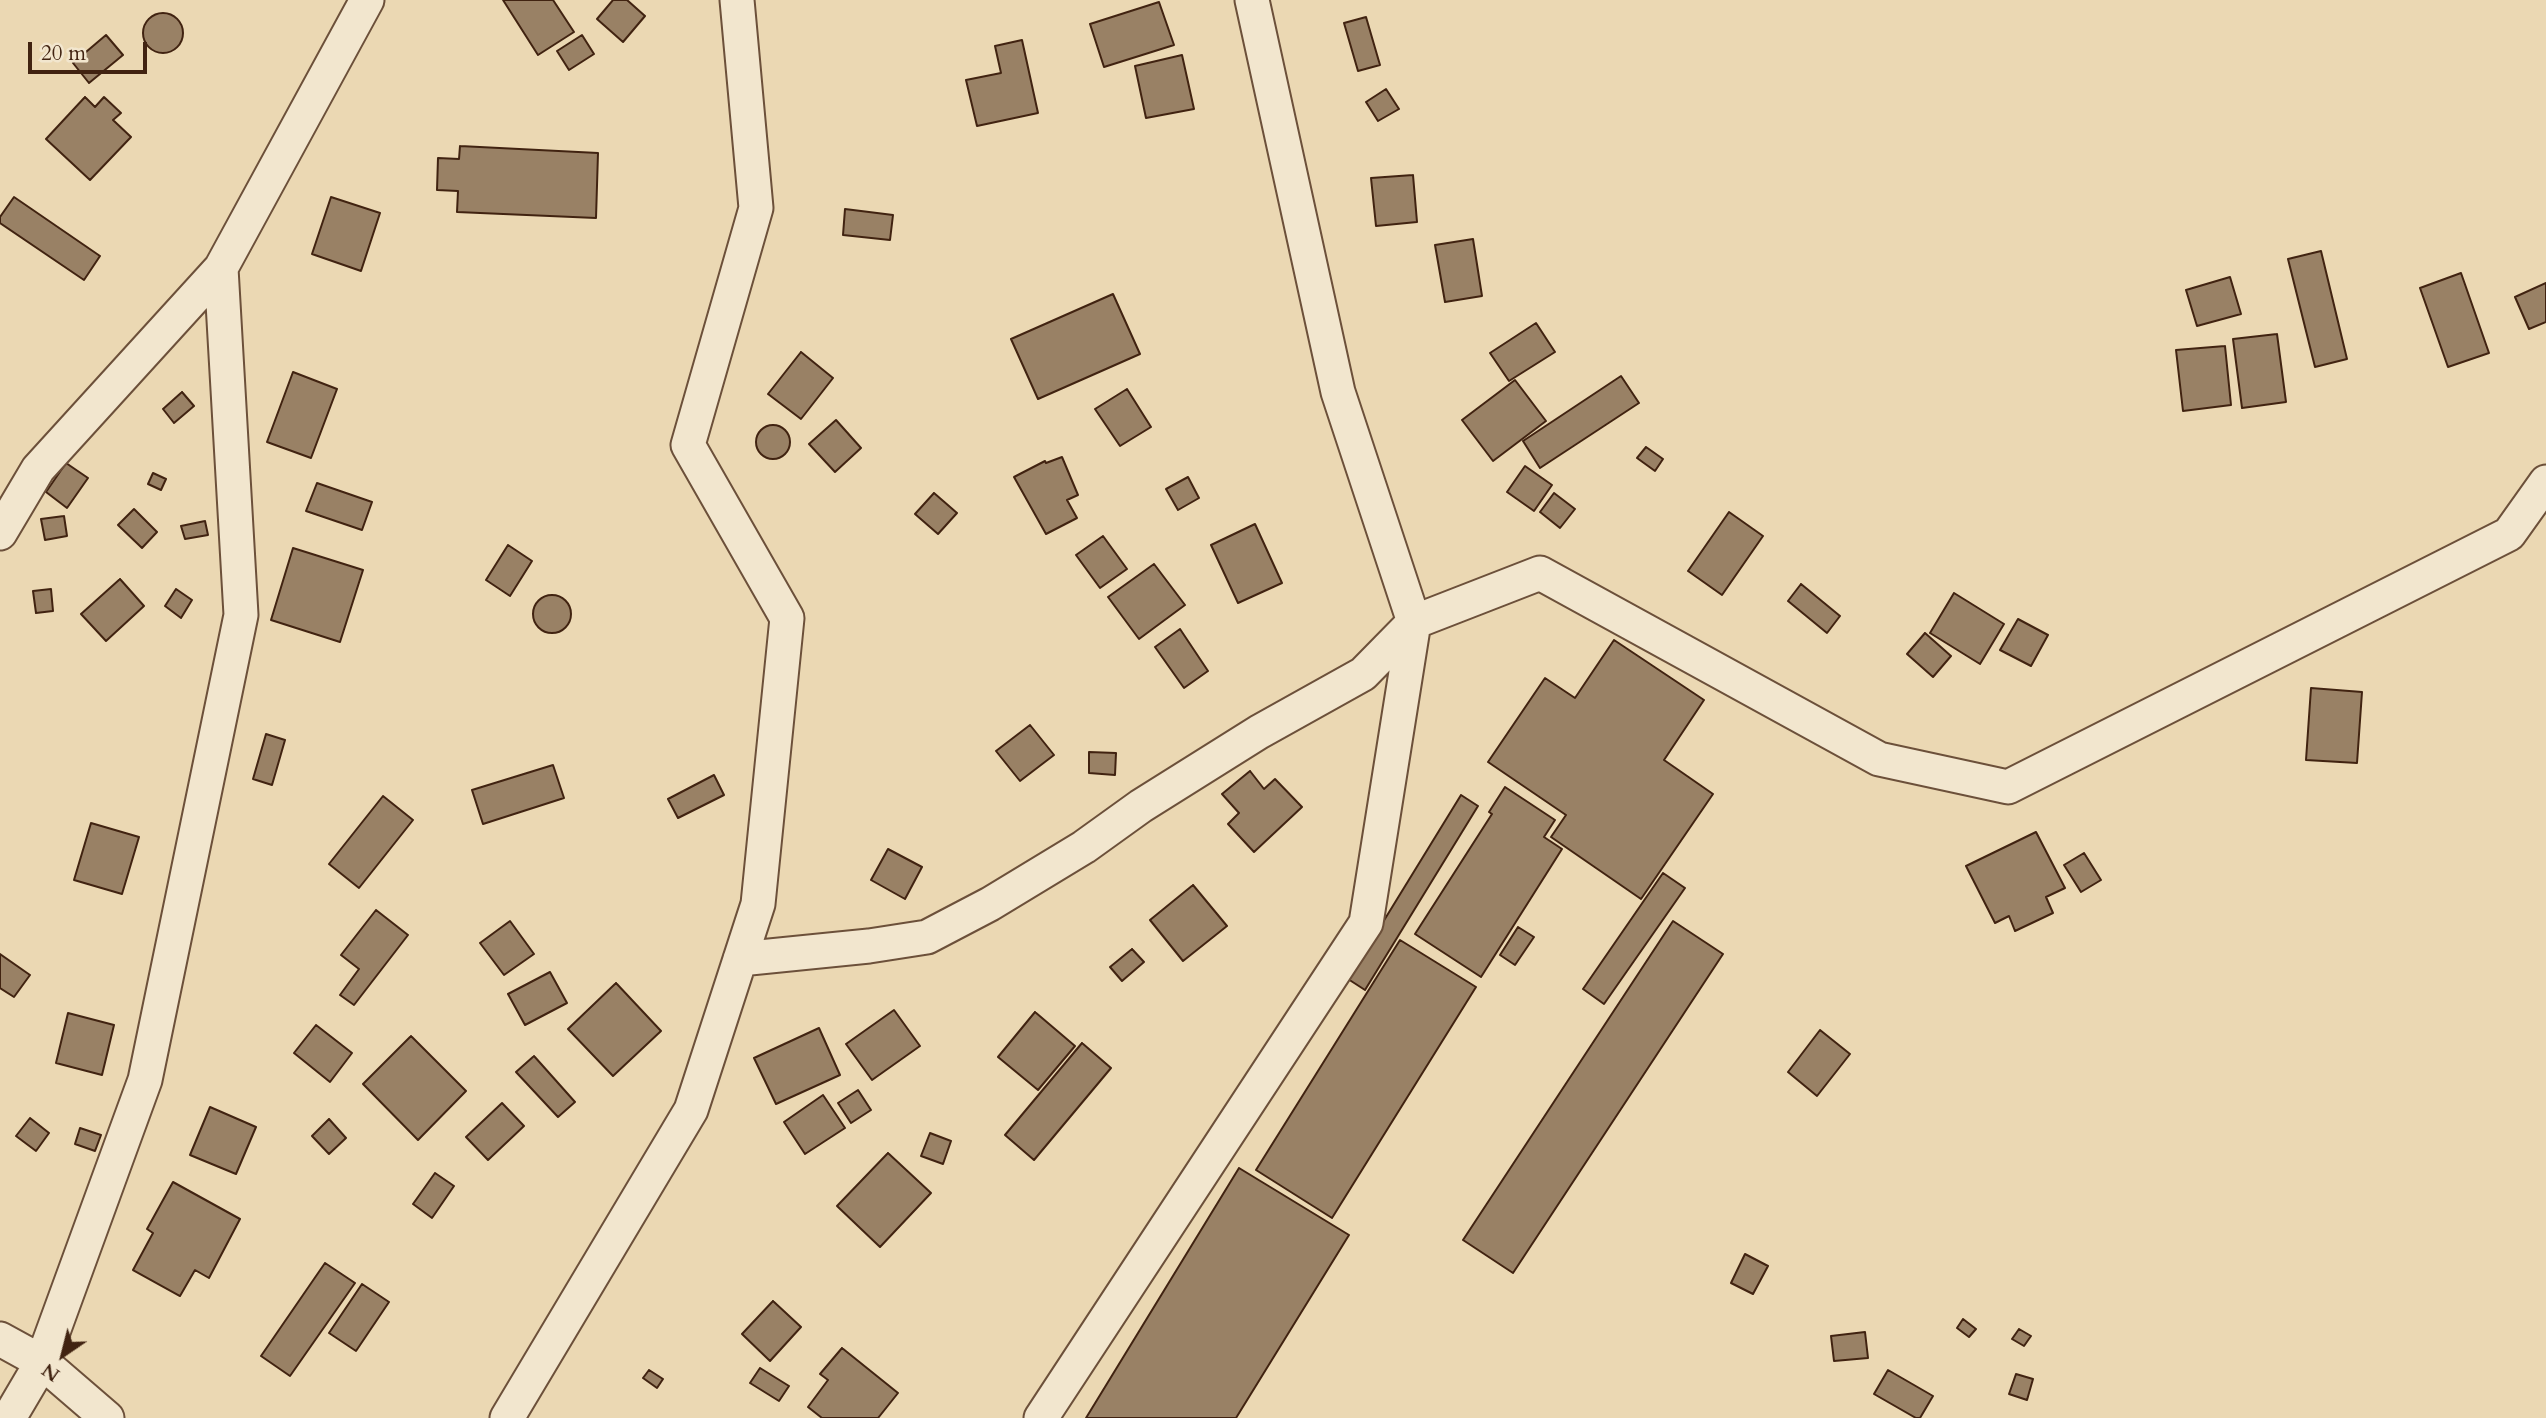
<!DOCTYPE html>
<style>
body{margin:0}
#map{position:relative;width:2546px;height:1418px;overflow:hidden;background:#ebd8b3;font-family:Cardo,serif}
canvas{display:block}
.north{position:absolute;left:28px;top:1320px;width:70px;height:70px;-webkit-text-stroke:5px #f2e6ce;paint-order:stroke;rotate:215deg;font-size:19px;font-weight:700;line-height:28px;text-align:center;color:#412311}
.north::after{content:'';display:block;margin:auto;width:24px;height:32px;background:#412311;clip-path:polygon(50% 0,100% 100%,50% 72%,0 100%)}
.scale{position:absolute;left:28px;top:42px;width:119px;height:32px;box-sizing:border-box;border:4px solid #412311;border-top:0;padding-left:9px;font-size:21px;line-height:24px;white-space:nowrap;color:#412311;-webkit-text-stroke:5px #f2e6ce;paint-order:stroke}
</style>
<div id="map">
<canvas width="2546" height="1418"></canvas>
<div class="north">N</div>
<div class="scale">20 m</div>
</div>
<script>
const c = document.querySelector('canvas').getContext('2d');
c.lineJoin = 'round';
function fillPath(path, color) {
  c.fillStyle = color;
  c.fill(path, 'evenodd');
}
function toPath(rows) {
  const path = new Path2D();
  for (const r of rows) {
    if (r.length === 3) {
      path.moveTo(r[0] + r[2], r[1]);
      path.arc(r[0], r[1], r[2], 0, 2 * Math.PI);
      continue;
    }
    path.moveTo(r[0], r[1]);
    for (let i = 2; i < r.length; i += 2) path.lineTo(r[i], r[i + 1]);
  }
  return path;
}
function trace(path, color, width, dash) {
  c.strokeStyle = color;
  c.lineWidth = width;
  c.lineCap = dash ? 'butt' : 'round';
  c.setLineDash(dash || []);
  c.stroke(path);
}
const building = toPath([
 [503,0,553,0,574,32,538,55,503,0],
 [613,0,627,0,645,16,623,42,597,19,613,0],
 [1159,2,1174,45,1104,67,1090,24,1159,2],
 [163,33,20],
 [1366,17,1380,65,1358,71,1344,23,1366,17],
 [106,35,123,55,89,83,73,63,106,35],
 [582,35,594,54,569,70,557,51,582,35],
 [1022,40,1038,113,977,126,966,80,1001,73,995,46,1022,40],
 [1182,55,1194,109,1146,118,1135,66,1182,55],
 [1386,89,1399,109,1378,121,1366,102,1386,89],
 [85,97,95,107,104,97,121,113,113,120,131,137,90,180,46,139,85,97],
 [460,146,598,153,596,218,457,212,458,191,437,190,438,158,459,159,460,146],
 [1413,175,1417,222,1376,226,1371,178,1413,175],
 [14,197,100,256,84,280,0,223,0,217,14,197],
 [331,197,380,213,361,271,312,254,331,197],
 [845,209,893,215,890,240,843,235,845,209],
 [1473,239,1482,296,1445,302,1435,245,1473,239],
 [2321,251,2347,359,2315,367,2288,259,2321,251],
 [2461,273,2489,353,2448,367,2420,288,2461,273],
 [2230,277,2241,314,2197,326,2186,290,2230,277],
 [2546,283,2546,322,2529,329,2515,297,2546,283],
 [1113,294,1140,354,1038,399,1011,339,1113,294],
 [1536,323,1555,352,1509,381,1490,353,1536,323],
 [2277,334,2286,402,2242,408,2233,339,2277,334],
 [2225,346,2231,405,2183,411,2176,350,2225,346],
 [801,352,833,378,801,419,768,394,801,352],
 [293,372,337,389,311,458,267,442,293,372],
 [1621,376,1639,403,1540,468,1523,441,1621,376],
 [1515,380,1546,421,1493,461,1462,420,1515,380],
 [1127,389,1151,427,1120,446,1095,409,1127,389],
 [182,392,194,406,174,423,163,409,182,392],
 [836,420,861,448,835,472,809,444,836,420],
 [773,442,17],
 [1646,447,1663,459,1655,471,1637,458,1646,447],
 [1062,457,1078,495,1067,500,1077,518,1046,534,1014,477,1045,461,1046,463,1062,457],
 [66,463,88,478,67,508,46,492,66,463],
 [1525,466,1552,485,1534,511,1507,492,1525,466],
 [153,473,166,479,161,490,148,484,153,473],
 [1188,477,1199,498,1178,510,1166,489,1188,477],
 [317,483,372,502,362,530,306,511,317,483],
 [934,493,957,513,938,534,915,514,934,493],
 [1554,493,1575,509,1560,528,1540,512,1554,493],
 [134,509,157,532,142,548,118,525,134,509],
 [1729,512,1763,536,1722,595,1688,571,1729,512],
 [64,516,67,536,45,540,41,519,64,516],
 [205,521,208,535,185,539,181,526,205,521],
 [1255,524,1282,583,1238,603,1211,545,1255,524],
 [1103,536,1127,569,1100,588,1076,555,1103,536],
 [508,545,532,561,510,596,486,580,508,545],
 [293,548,363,570,340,642,271,620,293,548],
 [1154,564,1185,605,1139,639,1108,597,1154,564],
 [120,579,144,606,106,641,81,614,120,579],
 [1801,584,1840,616,1827,633,1788,601,1801,584],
 [51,589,53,611,36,613,33,591,51,589],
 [176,589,192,600,181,618,165,606,176,589],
 [1954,593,2004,624,1980,664,1930,633,1954,593],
 [552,614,19],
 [2018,619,2048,635,2031,666,2000,650,2018,619],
 [1180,629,1208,671,1184,688,1155,647,1180,629],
 [1925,633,1951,656,1933,677,1907,654,1925,633],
 [1614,640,1704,700,1664,760,1713,794,1641,899,1551,837,1566,815,1488,762,1545,678,1575,698,1614,640],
 [2311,688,2362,692,2357,763,2306,760,2311,688],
 [1030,725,1054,755,1020,781,996,751,1030,725],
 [266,734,285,740,272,785,253,779,266,734],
 [1089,752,1116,753,1115,775,1089,773,1089,752],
 [553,765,564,798,483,824,472,790,553,765],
 [1250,771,1264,789,1275,779,1302,807,1254,852,1228,824,1239,813,1222,794,1250,771],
 [714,775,724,795,678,818,668,799,714,775],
 [1505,787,1555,820,1544,837,1562,849,1481,977,1415,934,1492,814,1489,812,1505,787],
 [1461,795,1478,806,1365,990,1348,979,1461,795],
 [383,796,413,820,359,888,329,864,383,796],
 [91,823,139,837,122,894,74,880,91,823],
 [2036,832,2065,888,2046,897,2053,913,2015,931,2009,916,1995,923,1966,866,2036,832],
 [888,849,922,867,905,899,871,880,888,849],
 [2084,853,2101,880,2081,892,2064,865,2084,853],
 [1663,873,1685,888,1604,1004,1583,989,1663,873],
 [1193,885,1227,926,1183,961,1150,920,1193,885],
 [376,910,408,935,354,1005,340,995,359,969,341,955,376,910],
 [510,921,534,954,504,975,480,943,510,921],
 [1673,921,1723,954,1513,1273,1463,1240,1673,921],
 [1518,927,1534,937,1515,965,1500,955,1518,927],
 [1400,940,1476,987,1332,1218,1256,1170,1400,940],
 [1132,949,1144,962,1122,981,1110,967,1132,949],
 [0,954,30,975,14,997,0,988,0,954],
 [550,972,567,1003,525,1025,508,994,550,972],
 [616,983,661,1031,613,1076,568,1029,616,983],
 [894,1010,920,1046,872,1080,846,1044,894,1010],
 [1035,1012,1075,1046,1038,1090,998,1057,1035,1012],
 [68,1013,114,1025,102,1075,56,1063,68,1013],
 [316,1025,352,1053,330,1082,294,1053,316,1025],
 [819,1028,840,1075,776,1104,754,1058,819,1028],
 [1820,1030,1850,1054,1817,1096,1788,1072,1820,1030],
 [411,1036,466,1091,418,1140,363,1084,411,1036],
 [1082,1043,1111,1068,1034,1160,1005,1135,1082,1043],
 [534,1056,575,1102,558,1117,516,1072,534,1056],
 [858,1090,871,1110,851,1123,838,1103,858,1090],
 [823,1095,845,1128,805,1154,784,1122,823,1095],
 [502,1103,524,1126,488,1160,466,1137,502,1103],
 [210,1107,256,1127,236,1174,190,1155,210,1107],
 [30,1118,49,1133,36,1151,16,1136,30,1118],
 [329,1119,346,1138,329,1154,312,1136,329,1119],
 [80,1128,101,1135,95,1151,75,1144,80,1128],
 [930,1133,951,1141,943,1164,921,1156,930,1133],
 [888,1153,931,1193,880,1247,837,1206,888,1153],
 [1239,1168,1349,1235,1236,1418,1086,1418,1239,1168],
 [435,1173,454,1186,432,1218,413,1204,435,1173],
 [173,1182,240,1219,209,1278,195,1270,180,1296,133,1270,153,1233,147,1229,173,1182],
 [1745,1254,1768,1266,1753,1294,1731,1283,1745,1254],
 [325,1263,355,1283,290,1376,261,1356,325,1263],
 [362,1284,389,1302,356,1351,329,1333,362,1284],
 [773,1301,801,1327,770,1361,742,1334,773,1301],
 [1963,1319,1976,1329,1969,1337,1957,1328,1963,1319],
 [2019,1329,2031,1336,2024,1346,2012,1339,2019,1329],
 [1865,1332,1868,1358,1834,1361,1831,1336,1865,1332],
 [842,1348,898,1393,878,1418,822,1418,808,1407,828,1380,820,1374,842,1348],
 [760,1368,789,1386,779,1401,750,1383,760,1368],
 [649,1370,663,1379,657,1388,643,1378,649,1370],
 [1888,1370,1933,1396,1920,1418,1916,1418,1874,1394,1888,1370],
 [2016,1374,2033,1379,2027,1400,2009,1394,2016,1374]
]);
fillPath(building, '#998165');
trace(building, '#412311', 2);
const minor = toPath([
 [0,533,38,469,221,268,367,0],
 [740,959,869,946,927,937,990,904,1084,847,1141,806,1259,732,1363,674,1414,622,1540,573,1879,759,2008,787,2509,534,2546,482],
 [0,1339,42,1362,107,1418],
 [9,1418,42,1362,145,1080,241,615,221,268],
 [507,1418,691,1110,758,904,787,618,688,445,756,208,737,0],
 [1041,1418,1366,923,1414,622,1338,392,1252,0]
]);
trace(minor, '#6c503a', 37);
trace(minor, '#f2e6ce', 33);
</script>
